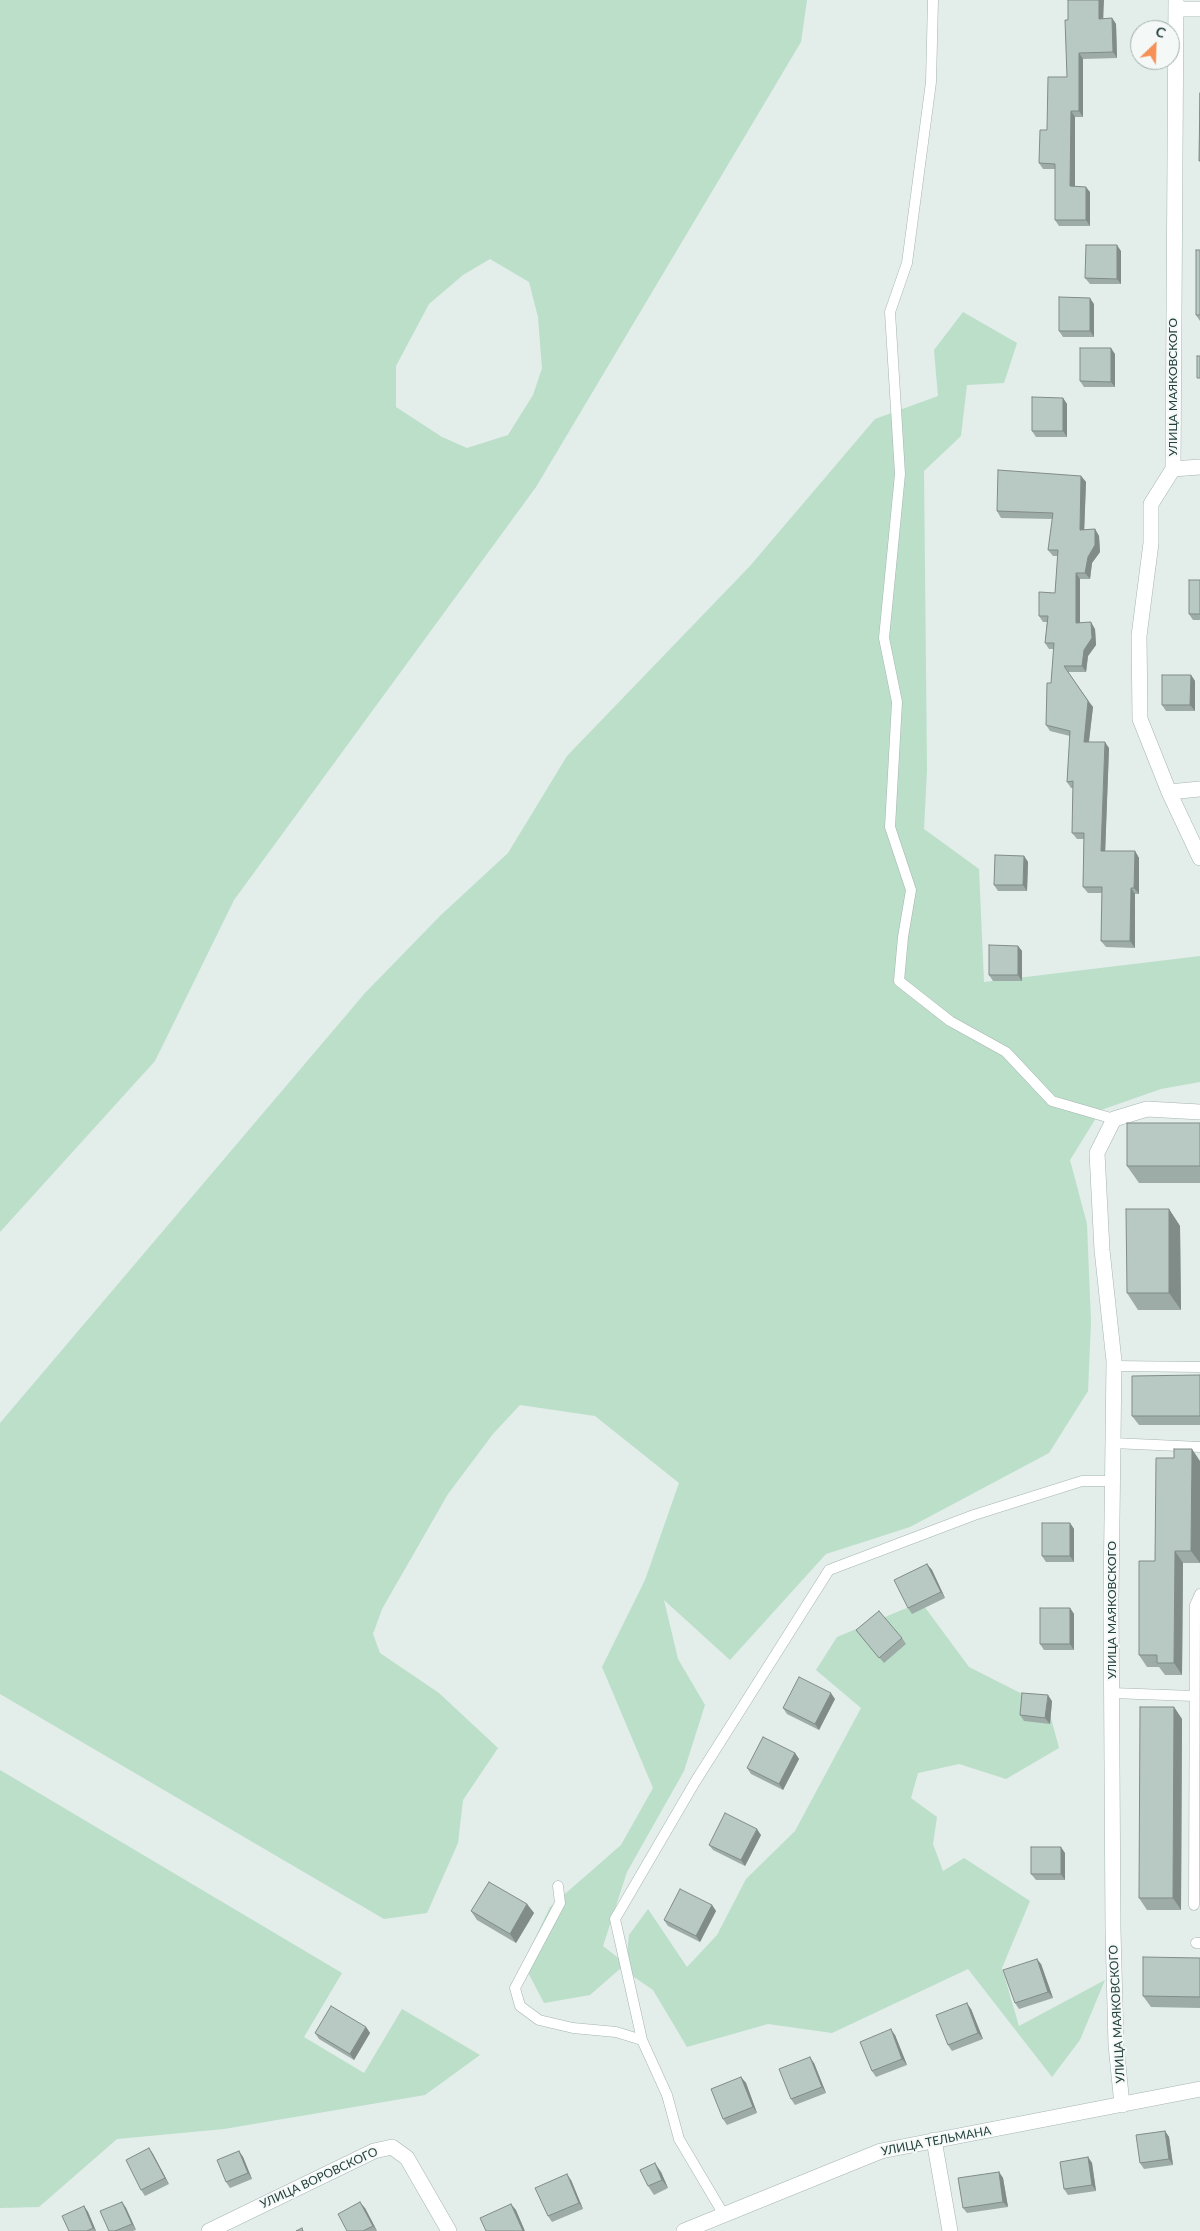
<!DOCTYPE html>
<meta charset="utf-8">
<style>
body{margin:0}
#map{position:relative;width:1200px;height:2231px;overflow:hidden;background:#e3edea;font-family:Lato,sans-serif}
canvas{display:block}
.north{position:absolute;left:1130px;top:20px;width:50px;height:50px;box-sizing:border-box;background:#f4f9f7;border:1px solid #a0afac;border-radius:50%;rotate:24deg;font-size:14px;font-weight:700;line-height:20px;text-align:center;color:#223f3b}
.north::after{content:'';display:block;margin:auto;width:18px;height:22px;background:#f79057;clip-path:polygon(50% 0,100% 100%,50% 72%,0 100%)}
</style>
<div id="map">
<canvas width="1200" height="2231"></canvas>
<div class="north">С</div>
</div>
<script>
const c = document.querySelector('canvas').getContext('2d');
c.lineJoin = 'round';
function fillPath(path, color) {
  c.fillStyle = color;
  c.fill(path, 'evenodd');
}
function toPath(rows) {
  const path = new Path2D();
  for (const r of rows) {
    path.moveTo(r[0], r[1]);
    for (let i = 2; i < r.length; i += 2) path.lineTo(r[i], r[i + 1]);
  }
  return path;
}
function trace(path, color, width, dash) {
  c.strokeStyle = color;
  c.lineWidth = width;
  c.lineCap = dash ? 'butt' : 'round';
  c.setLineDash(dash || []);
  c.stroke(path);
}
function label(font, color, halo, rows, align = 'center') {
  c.font = font + ' Lato,sans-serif';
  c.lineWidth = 4;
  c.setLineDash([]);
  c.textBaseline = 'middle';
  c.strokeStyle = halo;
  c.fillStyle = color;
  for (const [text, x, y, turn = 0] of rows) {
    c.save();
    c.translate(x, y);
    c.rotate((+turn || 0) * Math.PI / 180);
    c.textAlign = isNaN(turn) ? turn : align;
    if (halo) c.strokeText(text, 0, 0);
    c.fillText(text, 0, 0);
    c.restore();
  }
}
fillPath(toPath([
 [0,0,807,0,801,42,536,487,234,900,155,1061,0,1232],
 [490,259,529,282,538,317,542,368,533,395,508,435,467,448,442,437,396,407,396,366,429,304,463,275],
 [963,312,1017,343,1004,383,967,385,961,436,924,471,927,770,924,829,979,869,984,982,1200,956,1200,1082,1161,1089,1101,1110,1070,1160,1087,1224,1091,1322,1088,1391,1049,1453,910,1527,826,1554,730,1660,664,1600,678,1659,705,1705,684,1771,627,1872,603,1946,626,1964,629,1935,648,1909,687,1967,717,1935,746,1879,795,1831,861,1708,816,1670,837,1637,921,1602,969,1667,1048,1707,1059,1748,1006,1779,959,1764,918,1773,911,1798,937,1817,933,1844,943,1871,964,1858,1030,1901,1002,1968,1019,2026,1105,1980,1080,2040,1052,2077,968,1969,832,2033,768,2024,687,2047,653,1990,621,1968,590,1995,544,2003,523,1963,550,1907,621,1845,653,1788,602,1667,645,1580,679,1483,595,1416,520,1405,493,1434,448,1494,382,1609,373,1634,380,1653,439,1693,498,1748,463,1800,458,1843,427,1913,384,1919,0,1694,0,1423,365,993,441,915,508,853,567,756,750,566,875,419,938,396,934,350],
 [0,1770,342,1973,304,2037,364,2073,402,2009,480,2055,425,2095,224,2129,117,2139,39,2207,0,2208]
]), '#bbdfc9');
const service = toPath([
 [933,0,931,82,907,263,890,312,900,474,884,638,897,702,890,827,911,890,903,937,899,981,950,1021,1006,1052,1052,1101,1114,1119],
 [1114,1366,1200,1367],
 [1113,1443,1200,1447],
 [1112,1693,1193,1696],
 [558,1886,560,1903,515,1988,520,2006,539,2020,573,2028,616,2032,642,2040],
 [1194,1905,1195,1605,1200,1594],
 [1196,1943,1200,1943],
 [724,2215,679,2139,667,2095,642,2040,615,1919,695,1782,829,1570,974,1515,1082,1481,1113,1481]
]);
const minor = toPath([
 [1176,0,1173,469,1151,504,1151,543,1139,636,1140,719,1169,792,1200,789],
 [1176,9,1200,9],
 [1173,469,1200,467],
 [1169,792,1200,858],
 [1122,2105,1116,2045,1113,1930,1111,1599,1114,1361,1102,1250,1097,1153,1114,1119,1147,1109,1200,1112],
 [934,2140,950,2231],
 [209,2231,374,2151,392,2147,407,2158,449,2231]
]);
const tertiary = toPath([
 [684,2231,881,2151,1200,2089]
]);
trace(service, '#a5b5b2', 11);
trace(minor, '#a5b5b2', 16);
trace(tertiary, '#a5b5b2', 16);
trace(service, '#fff', 10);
trace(minor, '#fff', 15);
trace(tertiary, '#fff', 15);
fillPath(toPath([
 [1112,18,1116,24,1117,58,1083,59,1083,117,1075,117,1075,186,1090,192,1090,226,1059,226,1055,220,1055,169,1043,169,1039,163,1047,130,1067,77,1068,20],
 [1200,250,1200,321,1196,315],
 [1121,251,1121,284,1090,284,1085,278],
 [1094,304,1094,337,1063,337,1059,331],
 [1115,354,1115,387,1084,387,1080,381],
 [1063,398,1067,404,1067,437,1036,437,1032,431],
 [1081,476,1086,482,1084,530,1095,529,1099,536,1100,552,1092,563,1090,579,1080,579,1080,623,1095,629,1096,645,1088,656,1086,672,1068,672,1093,707,1089,742,1109,748,1105,851,1135,851,1139,858,1139,894,1135,894,1135,948,1106,947,1101,941,1102,893,1088,893,1083,887,1084,839,1077,839,1072,833,1073,788,1071,788,1067,782,1070,736,1050,731,1046,725,1051,683,1054,649,1049,649,1045,643,1047,622,1043,622,1039,616,1055,593,1058,556,1053,556,1048,550,1053,519,1001,518,997,511],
 [1200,580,1200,620,1193,620,1189,614],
 [1191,675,1195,681,1195,711,1166,711,1162,705],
 [1024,856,1028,862,1027,891,998,891,994,885],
 [1018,946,1022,951,1022,981,993,981,989,975],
 [1200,1123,1200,1183,1139,1183,1127,1166],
 [1169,1209,1180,1226,1181,1310,1138,1310,1127,1293],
 [1200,1375,1200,1425,1139,1425,1132,1416],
 [1200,1461,1200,1563,1183,1563,1182,1675,1165,1675,1159,1667,1147,1667,1139,1655,1155,1561],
 [1070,1523,1074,1529,1074,1562,1046,1562,1042,1556],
 [927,1564,932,1570,945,1598,912,1614,908,1608],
 [1070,1608,1074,1614,1074,1650,1044,1650,1040,1644],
 [856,1630,902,1638,906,1644,884,1663],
 [835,1699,819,1730,787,1714,783,1708],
 [1052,1701,1050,1724,1024,1721,1020,1715],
 [1174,1707,1182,1719,1181,1910,1147,1910,1139,1898],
 [795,1753,799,1759,783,1790,751,1774,747,1768],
 [761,1835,745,1866,713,1850,709,1845],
 [1065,1853,1065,1880,1036,1880,1031,1874],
 [527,1904,534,1913,516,1943,477,1920,471,1911],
 [712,1905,716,1911,700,1942,668,1926,664,1920],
 [1200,1958,1200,2008,1151,2007,1143,1996],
 [1041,1964,1053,1998,1019,2009,1015,2003],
 [971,2009,983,2039,952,2051,948,2045],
 [366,2027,370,2033,354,2060,319,2039,315,2033],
 [895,2035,907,2065,876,2077,872,2071],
 [814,2063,826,2093,795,2105,791,2099],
 [741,2077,746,2083,757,2113,727,2125,723,2119],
 [1165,2131,1169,2137,1173,2165,1144,2169,1140,2163],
 [149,2148,153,2154,169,2184,145,2196,141,2190],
 [239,2151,243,2157,252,2179,230,2188,226,2182],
 [1088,2157,1092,2163,1096,2191,1068,2195,1064,2189],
 [661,2172,668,2188,654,2195,648,2186],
 [999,2172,1003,2178,1008,2207,967,2213,963,2208],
 [571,2180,583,2209,552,2222,548,2216],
 [122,2202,126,2208,136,2230,133,2231,109,2231],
 [84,2206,88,2212,96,2231,69,2231],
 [365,2208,377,2231,347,2231]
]), '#9eaca8');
fillPath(toPath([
 [1099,0,1104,0,1103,25,1099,19],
 [1112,18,1116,24,1117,58,1113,52],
 [1079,53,1083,59,1083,117,1079,111],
 [1071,111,1075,117,1075,192,1070,186],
 [1086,187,1090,192,1090,226,1086,220],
 [1117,245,1121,251,1121,284,1117,279],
 [1090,298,1094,304,1094,337,1090,331],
 [1111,348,1115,354,1115,387,1111,382],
 [1063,398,1067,404,1067,437,1063,431],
 [1081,476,1086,482,1084,536,1080,530],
 [1095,529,1099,536,1100,552,1092,563,1090,579,1085,573,1088,557],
 [1076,573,1080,579,1080,629,1076,623],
 [1091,622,1095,629,1096,645,1088,656,1086,672,1082,666,1084,650],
 [1191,675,1195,681,1195,711,1190,705],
 [1088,701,1093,707,1088,748,1084,742],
 [1105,742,1109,748,1105,857,1101,851],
 [1135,851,1139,858,1139,894,1134,888],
 [1024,856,1028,862,1027,891,1023,885],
 [1131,888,1135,894,1135,948,1130,941],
 [1018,946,1022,951,1022,981,1018,975],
 [1169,1209,1180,1226,1181,1310,1169,1293],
 [1192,1449,1200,1461,1200,1563,1191,1551],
 [1070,1523,1074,1529,1074,1562,1070,1556],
 [1175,1551,1183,1563,1182,1675,1174,1663],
 [927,1564,932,1570,945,1598,941,1592],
 [1070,1608,1074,1614,1074,1650,1070,1644],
 [831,1693,835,1699,819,1730,815,1724],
 [1048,1695,1052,1701,1050,1724,1045,1718],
 [1174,1707,1182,1719,1181,1910,1173,1898],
 [795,1753,799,1759,783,1790,779,1784],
 [757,1829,761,1835,745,1866,741,1860],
 [1061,1847,1065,1853,1065,1880,1061,1874],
 [527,1904,534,1913,516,1943,510,1934],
 [712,1905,716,1911,700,1942,696,1936],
 [1037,1959,1041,1964,1053,1998,1048,1992],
 [967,2003,971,2009,983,2039,978,2033],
 [366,2027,370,2033,354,2060,350,2054],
 [891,2029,895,2035,907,2065,902,2059],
 [810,2057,814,2063,826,2093,822,2087],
 [741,2077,746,2083,757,2113,753,2107],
 [1165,2131,1169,2137,1173,2165,1169,2159],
 [149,2148,153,2154,169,2184,165,2178],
 [239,2151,243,2157,252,2179,248,2173],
 [1088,2157,1092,2163,1096,2191,1092,2185],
 [655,2163,661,2172,668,2188,662,2180],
 [999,2172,1003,2178,1008,2207,1003,2202],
 [567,2174,571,2180,583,2209,579,2203],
 [122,2202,126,2208,136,2230,132,2224],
 [360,2202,365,2208,377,2231,373,2226],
 [511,2204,516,2210,525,2231,523,2231],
 [84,2206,88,2212,96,2231,93,2228]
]), '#818c88');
const building = toPath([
 [1068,0,1099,0,1099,19,1112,18,1113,52,1079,53,1079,111,1071,111,1070,186,1086,187,1086,220,1055,220,1055,164,1039,163,1040,130,1047,130,1048,77,1067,77,1065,20,1068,20,1068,0],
 [1200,93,1200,161,1199,161,1200,93],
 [1086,245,1117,245,1117,279,1085,278,1086,245],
 [1196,250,1200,250,1200,315,1196,315,1196,250],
 [1059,297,1090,298,1090,331,1059,331,1059,297],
 [1080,348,1111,348,1111,382,1080,381,1080,348],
 [1197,356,1200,356,1200,378,1197,378,1197,356],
 [1032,397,1063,398,1063,431,1032,431,1032,397],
 [998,470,1081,476,1080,530,1095,529,1095,545,1088,557,1085,573,1076,573,1076,623,1091,622,1092,638,1084,650,1082,666,1064,666,1088,701,1084,742,1105,742,1101,851,1135,851,1134,888,1131,888,1130,941,1101,941,1102,887,1083,887,1084,833,1072,833,1073,781,1067,782,1070,731,1046,725,1047,683,1051,683,1054,643,1045,643,1048,616,1039,616,1039,592,1055,593,1058,550,1048,550,1053,513,997,511,998,470],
 [1189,580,1200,580,1200,614,1189,614,1189,580],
 [1162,675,1191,675,1190,705,1162,705,1162,675],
 [995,855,1024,856,1023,885,994,885,995,855],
 [989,945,1018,946,1018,975,989,975,989,945],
 [1127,1123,1200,1123,1200,1166,1127,1166,1127,1123],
 [1126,1209,1169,1209,1169,1293,1127,1293,1126,1209],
 [1200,1375,1200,1416,1132,1416,1132,1376,1200,1375],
 [1174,1449,1192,1449,1191,1551,1175,1551,1174,1663,1157,1663,1157,1655,1139,1655,1139,1561,1155,1561,1156,1458,1174,1458,1174,1449],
 [1042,1523,1070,1523,1070,1556,1042,1556,1042,1523],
 [927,1564,941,1592,908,1608,894,1580,927,1564],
 [1040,1608,1070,1608,1070,1644,1040,1644,1040,1608],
 [879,1611,902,1638,879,1658,856,1630,879,1611],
 [799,1677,831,1693,815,1724,783,1708,799,1677],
 [1022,1693,1048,1695,1045,1718,1020,1715,1022,1693],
 [1140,1707,1174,1707,1173,1898,1139,1898,1140,1707],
 [763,1737,795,1753,779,1784,747,1768,763,1737],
 [725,1813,757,1829,741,1860,709,1845,725,1813],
 [1031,1847,1061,1847,1061,1874,1031,1874,1031,1847],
 [489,1882,527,1904,510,1934,471,1911,489,1882],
 [680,1889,712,1905,696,1936,664,1920,680,1889],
 [1143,1957,1200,1958,1200,1997,1143,1996,1143,1957],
 [1037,1959,1048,1992,1015,2003,1003,1970,1037,1959],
 [967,2003,978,2033,948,2045,936,2015,967,2003],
 [331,2006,366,2027,350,2054,315,2033,331,2006],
 [891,2029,902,2059,872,2071,860,2042,891,2029],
 [810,2057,822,2087,791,2099,779,2069,810,2057],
 [741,2077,753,2107,723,2119,711,2089,741,2077],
 [1165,2131,1169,2159,1140,2163,1136,2135,1165,2131],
 [149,2148,165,2178,141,2190,126,2160,149,2148],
 [239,2151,248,2173,226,2182,217,2160,239,2151],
 [1088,2157,1092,2185,1064,2189,1060,2162,1088,2157],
 [655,2163,662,2180,648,2186,640,2170,655,2163],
 [999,2172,1003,2202,963,2208,958,2178,999,2172],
 [567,2174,579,2203,548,2216,535,2188,567,2174],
 [122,2202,132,2224,115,2231,109,2231,100,2211,122,2202],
 [360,2202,373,2226,363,2231,347,2231,338,2214,360,2202],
 [511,2204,523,2231,486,2231,480,2218,511,2204],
 [84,2206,93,2228,87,2231,69,2231,62,2216,84,2206],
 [302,2228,303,2231,296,2231,302,2228]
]);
fillPath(building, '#b8c8c3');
trace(building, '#818c88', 1);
label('12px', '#223f3b', '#f4f9f7', [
 ["УЛИЦА МАЯКОВСКОГО",1173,387,-90],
 ["УЛИЦА МАЯКОВСКОГО",1112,1610,-90],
 ["УЛИЦА МАЯКОВСКОГО",1117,2014,-93],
 ["УЛИЦА ТЕЛЬМАНА",936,2141,-11],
 ["УЛИЦА ВОРОВСКОГО",319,2178,-25]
]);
</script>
